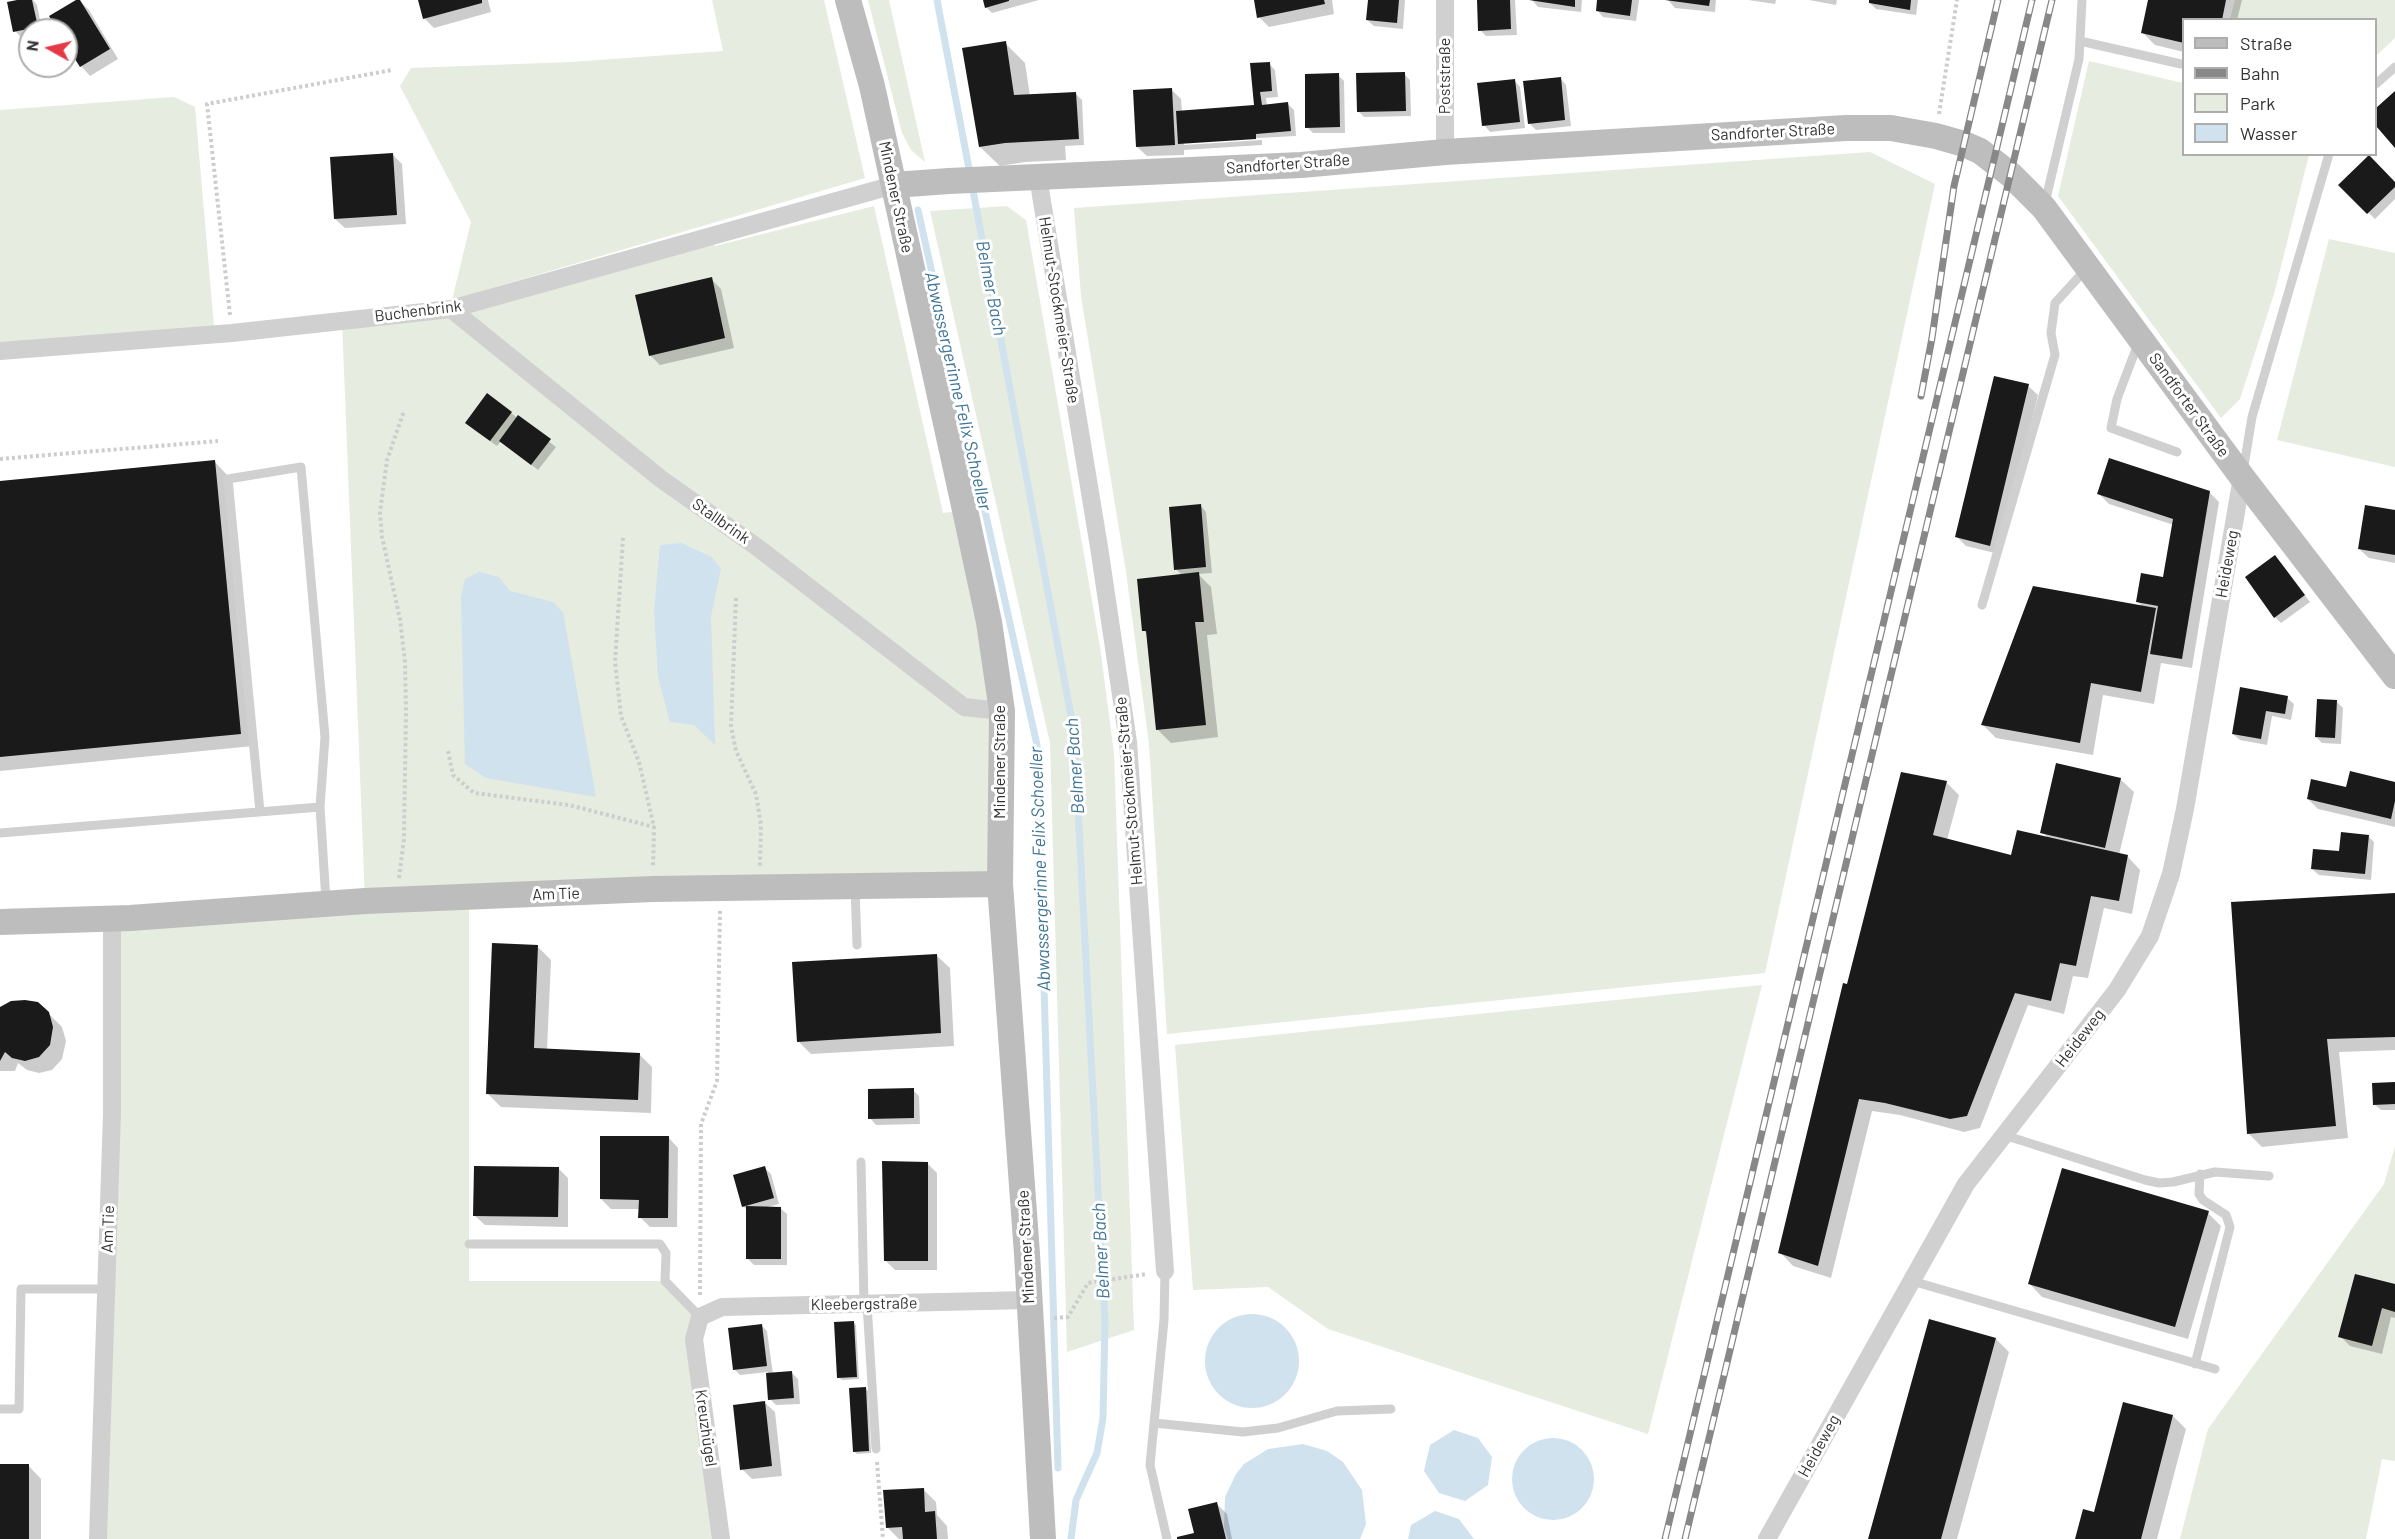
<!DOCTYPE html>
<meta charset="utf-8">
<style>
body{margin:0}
#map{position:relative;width:2395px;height:1539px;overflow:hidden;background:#fff;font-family:Barlow,sans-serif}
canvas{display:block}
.legend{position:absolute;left:2182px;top:18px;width:195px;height:138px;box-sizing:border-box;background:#fff;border:2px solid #adadad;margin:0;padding:8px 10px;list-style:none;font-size:18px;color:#333}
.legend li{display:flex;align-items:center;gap:12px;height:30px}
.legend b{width:30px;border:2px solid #adadad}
.north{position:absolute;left:18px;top:18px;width:60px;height:60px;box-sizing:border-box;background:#fff;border:2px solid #adadad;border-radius:50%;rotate:278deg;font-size:16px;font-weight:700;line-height:24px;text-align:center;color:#333}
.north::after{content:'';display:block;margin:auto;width:21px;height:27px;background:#e63946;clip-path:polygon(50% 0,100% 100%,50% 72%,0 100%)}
</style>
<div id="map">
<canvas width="2395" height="1539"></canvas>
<ul class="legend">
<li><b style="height:8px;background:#bdbdbd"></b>Straße</li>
<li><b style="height:8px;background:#888"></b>Bahn</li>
<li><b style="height:16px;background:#e6ecdf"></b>Park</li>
<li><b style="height:16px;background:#cfe2ee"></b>Wasser</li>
</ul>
<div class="north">N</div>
</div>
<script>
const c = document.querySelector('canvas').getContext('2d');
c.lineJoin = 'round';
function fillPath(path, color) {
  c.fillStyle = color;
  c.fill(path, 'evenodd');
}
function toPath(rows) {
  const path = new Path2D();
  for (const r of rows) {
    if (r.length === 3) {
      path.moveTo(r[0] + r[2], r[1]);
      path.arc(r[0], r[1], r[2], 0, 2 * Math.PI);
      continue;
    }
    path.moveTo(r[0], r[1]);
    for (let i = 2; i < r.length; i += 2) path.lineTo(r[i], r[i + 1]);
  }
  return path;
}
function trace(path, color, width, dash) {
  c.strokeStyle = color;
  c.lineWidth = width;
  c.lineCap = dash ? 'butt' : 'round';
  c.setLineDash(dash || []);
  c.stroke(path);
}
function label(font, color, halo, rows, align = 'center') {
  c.font = font + ' Barlow,sans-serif';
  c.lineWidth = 6;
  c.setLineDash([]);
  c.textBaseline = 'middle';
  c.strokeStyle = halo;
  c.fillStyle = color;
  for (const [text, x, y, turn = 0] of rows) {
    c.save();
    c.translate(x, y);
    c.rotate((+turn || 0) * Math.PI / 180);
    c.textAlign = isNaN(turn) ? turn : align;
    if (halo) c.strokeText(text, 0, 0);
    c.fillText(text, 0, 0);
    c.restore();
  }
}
fillPath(toPath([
 [712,0,824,0,865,178,452,300,471,222,400,86,411,68,571,62,723,51],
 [868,0,889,0,925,162,911,150,902,133],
 [2235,0,2395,0,2395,38,2376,56,2376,20,2230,19],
 [2089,61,2183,83,2184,154,2309,155,2274,294,2240,399,2221,418,2058,196],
 [174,97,195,107,214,327,0,345,0,110],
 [1870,152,1935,184,1765,973,1167,1034,1149,744,1126,572,1081,296,1074,208],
 [874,206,943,513,965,510,989,622,1000,884,469,898,469,1281,665,1281,700,1317,721,1539,97,1539,112,919,365,901,342,320,451,309,712,236,715,246],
 [1007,206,1026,220,1100,647,1114,753,1134,1330,1067,1352,1050,743,930,211],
 [2329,239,2395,253,2395,467,2277,440],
 [1762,985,1648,1434,1328,1329,1268,1287,1193,1290,1175,1045],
 [2395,1146,2395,1461,2382,1459,2366,1539,2180,1539,2208,1429,2384,1184]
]), '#e6ecdf');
fillPath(toPath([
 [681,543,712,557,721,569,711,616,715,745,694,725,670,722,658,677,654,611,660,545],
 [479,572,499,577,510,591,553,602,563,612,596,797,486,778,465,764,461,597,465,579],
 [1252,1361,47],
 [1454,1430,1478,1438,1492,1457,1488,1485,1465,1501,1439,1493,1424,1471,1430,1445],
 [1553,1479,41],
 [1303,1444,1327,1451,1343,1462,1362,1490,1366,1524,1360,1539,1228,1539,1224,1527,1225,1497,1236,1474,1244,1464,1268,1449],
 [1435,1511,1459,1519,1474,1539,1408,1539,1411,1525]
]), '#cfe2ee');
fillPath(toPath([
 [25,0,33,0,37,5,42,30,30,30,30,36,21,37,15,31],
 [79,0,89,10,118,59,90,76,81,66,66,42,66,30,59,30],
 [419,0,488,0,491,12,434,28,425,19],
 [984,0,1039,0,992,13,986,7],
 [1256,0,1332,0,1334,14,1269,27,1259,17],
 [1369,0,1405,0,1403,29,1374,26,1367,20],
 [1478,0,1515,0,1517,35,1486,36,1480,30],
 [1532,0,1582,0,1581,12,1538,7],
 [1599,0,1639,0,1636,21,1603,17,1597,10],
 [1668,0,1716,0,1715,12,1675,8],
 [1748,0,1776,0,1775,4],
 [1809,0,1837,0,1836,5],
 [1871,0,1918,0,1916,15,1876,9,1870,3],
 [2150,0,2242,0,2237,20,2184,20,2184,52,2155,45,2142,32],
 [1005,43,1025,63,1030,96,1075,93,1082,100,1084,145,1065,146,1066,160,1025,162,1000,166,980,147],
 [1269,64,1275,70,1278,97,1266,98,1267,106,1288,104,1294,110,1296,136,1184,142,1184,145,1262,140,1262,145,1184,150,1184,155,1147,156,1137,147,1172,90,1181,99,1182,112,1255,107,1251,65],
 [1404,74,1410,80,1411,116,1364,117,1358,111],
 [1338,75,1344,81,1345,133,1313,133,1307,127],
 [1560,78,1566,85,1571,126,1536,130,1530,124],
 [1514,80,1520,87,1525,128,1490,132,1484,125],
 [392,154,402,164,406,224,345,228,335,219],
 [2395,184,2395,199,2375,219,2340,185],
 [711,279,721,289,734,348,660,365,650,355],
 [2028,386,2038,395,1999,554,1966,546,1956,536],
 [511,413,556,447,538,470,501,441,497,446,473,429],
 [214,461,227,475,253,746,0,771,0,482],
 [2209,492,2219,502,2192,668,2161,663,2154,704,2103,695,2093,755,1996,738,1983,725,2143,607,2138,602,2164,578,2174,525,2109,504,2099,494],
 [1200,505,1206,512,1212,573,1198,574,1211,587,1217,634,1207,635,1218,737,1171,743,1157,729,1147,634,1144,630,1182,575,1176,569],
 [2395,511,2395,563,2369,558,2359,549],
 [2281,563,2310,602,2281,623,2275,617],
 [2241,688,2287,698,2294,704,2291,720,2272,716,2267,745,2240,740,2233,734],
 [2337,702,2343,708,2341,744,2322,743,2316,737],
 [2120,779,2134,792,2119,855,2127,856,2140,870,2132,914,2104,908,2088,978,2073,976,2064,1014,2028,1005,1980,1128,1964,1132,1900,1115,1872,1111,1831,1278,1793,1266,1780,1252,1848,986,1946,782,1959,795,1947,840,2012,857,2049,839,2042,832],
 [2395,784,2395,827,2318,809,2308,799,2348,789],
 [2368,836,2374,842,2371,880,2319,875,2312,869],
 [2395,895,2395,1050,2339,1052,2348,1138,2262,1147,2248,1133],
 [538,947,551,960,547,1050,639,1054,652,1067,651,1113,501,1107,487,1093],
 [936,955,950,968,954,1046,811,1054,798,1041],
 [38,1003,62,1027,66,1041,62,1059,52,1070,39,1073,27,1070,18,1063,15,1071,0,1071,0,1009],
 [2395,1084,2395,1110,2381,1110,2374,1104],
 [913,1090,919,1096,920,1124,876,1125,870,1118],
 [669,1138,678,1148,677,1227,650,1227,640,1217,640,1209,611,1209,601,1199],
 [927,1163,937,1173,937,1270,895,1270,885,1260],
 [558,1168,568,1178,568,1227,485,1225,475,1216],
 [765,1168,771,1174,779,1204,768,1207,780,1208,787,1214,787,1265,754,1265,747,1258,748,1211,743,1206],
 [2208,1213,2221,1226,2188,1339,2042,1297,2029,1283],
 [2395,1286,2395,1318,2391,1317,2382,1354,2350,1346,2340,1336],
 [853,1322,856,1325,859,1379,842,1380,839,1378],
 [761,1325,767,1331,773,1374,792,1373,798,1379,800,1404,776,1405,770,1399,768,1372,740,1375,734,1369],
 [1996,1339,2009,1352,1957,1539,1870,1539],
 [865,1388,868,1391,871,1453,857,1454,854,1451],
 [765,1403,775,1412,782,1476,752,1479,742,1469],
 [2173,1416,2186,1429,2157,1539,2077,1539],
 [0,1465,28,1465,41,1479,41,1539,0,1539],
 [923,1489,936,1502,937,1515,947,1526,948,1539,899,1539,887,1527],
 [1217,1504,1227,1514,1232,1539,1179,1539,1196,1534]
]), '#0003');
trace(toPath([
 [937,0,970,174],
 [972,185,1074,732,1105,1322,1103,1418,1097,1453,1076,1500,1071,1539],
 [918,210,1037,745,1058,1468]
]), '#cfe2ee', 7);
fillPath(toPath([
 [17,0,32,0,38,27,13,32,7,2],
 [76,0,80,0,110,49,80,67,66,45,66,30,57,30,49,16],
 [418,0,482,0,482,3,423,19],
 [983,0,1009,0,1009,1,985,8],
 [1254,0,1324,0,1325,4,1257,18],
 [1368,0,1399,0,1397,23,1366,20],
 [1477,0,1510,0,1511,29,1478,31],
 [1529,0,1575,0,1575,7],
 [1597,0,1632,0,1630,16,1596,11],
 [1665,0,1710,0,1709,6],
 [1869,0,1911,0,1910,10,1869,3],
 [2148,0,2226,0,2222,20,2184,20,2184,43,2141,33],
 [1006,41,1014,95,1076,92,1079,139,1005,143,979,147,962,48],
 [1270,62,1272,91,1260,92,1262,105,1288,102,1291,131,1256,134,1256,139,1178,144,1176,111,1254,105,1250,63],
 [1405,72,1406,111,1357,112,1356,73],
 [1339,73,1340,127,1305,128,1305,74],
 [1561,77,1565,120,1528,124,1523,81],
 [1515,79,1520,122,1482,126,1477,83],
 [1172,88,1175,145,1136,147,1133,90],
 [2395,91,2395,148,2376,126,2376,108],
 [393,153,397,215,334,219,330,157],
 [2369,155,2395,182,2395,187,2367,214,2338,185],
 [712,277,725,338,649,356,635,295],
 [1994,376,2029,384,1990,546,1955,537],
 [487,393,512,412,490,441,465,423],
 [518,415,551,439,531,465,499,441],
 [2109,458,2210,491,2182,659,2150,654,2158,606,2136,602,2141,573,2163,577,2173,519,2097,494],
 [215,460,241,734,0,757,0,481],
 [1201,504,1206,567,1174,570,1169,507],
 [2365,505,2395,510,2395,555,2358,549],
 [2275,555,2305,595,2274,618,2245,577],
 [1199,572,1204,622,1195,622,1206,725,1156,730,1146,631,1142,631,1137,579],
 [2033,586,2156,608,2141,692,2091,683,2080,743,1981,725],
 [2240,687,2288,696,2285,714,2266,711,2261,739,2232,734],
 [2317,699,2337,700,2335,738,2315,737],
 [2056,763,2121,778,2105,848,2040,833],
 [2350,771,2395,782,2395,801,2391,819,2307,799,2311,779,2346,787],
 [1901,772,1947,781,1933,835,2011,855,2017,830,2128,855,2119,901,2091,896,2076,966,2060,963,2051,1001,2015,993,1967,1116,1950,1119,1885,1103,1859,1099,1818,1266,1778,1253,1843,983,1847,984],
 [2341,832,2369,835,2365,874,2311,869,2313,849,2339,851],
 [2395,893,2395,1037,2327,1039,2336,1126,2247,1134,2231,902],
 [492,943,538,945,534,1048,640,1053,638,1100,486,1094],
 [937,954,941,1033,797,1042,792,962],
 [25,1000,38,1002,49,1012,53,1027,50,1045,39,1057,25,1061,12,1058,5,1052,0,1061,0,1007,11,1001],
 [2395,1082,2395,1104,2373,1105,2372,1083],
 [914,1088,914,1118,868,1119,868,1089],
 [600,1136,669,1136,668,1218,638,1218,639,1200,600,1199],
 [882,1161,928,1162,928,1261,884,1261],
 [474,1166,559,1167,558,1217,473,1216],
 [765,1166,774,1198,742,1207,733,1175],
 [2062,1168,2209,1211,2175,1327,2028,1284],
 [746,1206,781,1207,781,1259,746,1259],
 [2355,1274,2395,1284,2395,1312,2382,1308,2372,1346,2338,1337],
 [1929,1319,1996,1338,1941,1539,1868,1539],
 [854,1321,857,1377,837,1378,834,1322],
 [762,1324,767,1366,733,1370,728,1328],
 [792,1371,794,1398,768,1400,766,1373],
 [866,1387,869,1451,853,1452,849,1388],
 [765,1401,772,1466,740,1470,733,1405],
 [2123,1402,2173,1415,2141,1539,2075,1539,2083,1509,2094,1512],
 [0,1464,29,1464,29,1539,0,1539],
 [924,1488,925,1512,935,1511,937,1539,903,1539,902,1527,886,1528,883,1490],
 [1217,1502,1226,1539,1177,1539,1177,1537,1194,1533,1188,1509]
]), '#1a1a1a');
trace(toPath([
 [1939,114,1957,0],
 [230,315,207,104,392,70],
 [0,459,218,441],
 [623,538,615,662,621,716,639,762,654,827,653,868],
 [736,598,731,726,736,751,756,794,761,825,760,866],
 [448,751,453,775,474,793,569,805,654,827],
 [399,878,404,839,406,711,405,662,400,619,382,537,380,512,387,460,404,411],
 [700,1295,701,1124,717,1081,720,910],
 [1054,1318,1068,1317,1088,1283,1147,1274],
 [877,1462,883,1539]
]), '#cdcdcd', 4, [3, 3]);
trace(toPath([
 [2080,41,2181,64],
 [2376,84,2395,67],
 [2045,203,2079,59,2082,0],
 [2139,341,2117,399,2111,428,2177,452],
 [2243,472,2252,417,2329,154],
 [1982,605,2055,355,2051,333,2055,303,2086,269],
 [260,812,228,479,301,467,325,737,320,807,326,901],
 [0,833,320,807],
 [855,887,857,945],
 [2004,1135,2145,1180,2159,1183,2173,1182,2215,1172,2269,1176],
 [861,1162,864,1304],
 [469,1244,660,1244,666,1253,665,1281,700,1317],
 [1165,1271,1164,1320,1150,1465,1167,1539],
 [1912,1281,2215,1369],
 [867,1304,876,1449],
 [2195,1364,2230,1227,2226,1215,2203,1200,2199,1194,2200,1174],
 [0,1409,19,1409,21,1289,106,1289],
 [1154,1423,1243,1432,1278,1428,1337,1411,1391,1409]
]), '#d0d0d0', 9);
trace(toPath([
 [1445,152,1445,0],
 [1038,177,1099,547,1128,742,1165,1271],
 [451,309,661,479,757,547,964,707,1002,711],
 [0,351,232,333,451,309,894,185],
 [98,1539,112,1113,112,919],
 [721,1539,694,1339,700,1317,722,1307,1029,1300],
 [1767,1539,1966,1184,2117,990,2150,936,2171,874,2185,809,2242,477]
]), '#d0d0d0', 18);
trace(toPath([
 [848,0,872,86,965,510,989,622,1002,711,1000,884,1027,1254,1043,1539],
 [894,185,949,181,1301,165,1445,152,1846,128,1891,128,1936,136,1964,144,1980,151,2011,175,2044,208,2242,477,2395,676],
 [0,922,130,918,365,901,653,889,1000,884]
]), '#bdbdbd', 26);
const rail = toPath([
 [1921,396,1932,338,1954,186,1998,0],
 [1665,1539,2032,0],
 [1685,1539,2052,0]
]);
trace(rail, '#888', 7);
trace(rail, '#fff', 4.5, [14]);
label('16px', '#333', '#fff', [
 ["Poststraße",1445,76,-90],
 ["Sandforter Straße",1773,132,-3],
 ["Sandforter Straße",1288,164,-4],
 ["Mindener Straße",896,197,78],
 ["Helmut-Stockmeier-Straße",1059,310,81],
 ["Buchenbrink",418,311,-7],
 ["Sandforter Straße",2189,405,54],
 ["Stallbrink",721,521,35],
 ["Heideweg",2227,564,-80],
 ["Mindener Straße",1000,762,-90],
 ["Helmut-Stockmeier-Straße",1129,791,-95],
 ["Am Tie",556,894,-2],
 ["Heideweg",2080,1038,-52],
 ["Am Tie",108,1229,-88],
 ["Mindener Straße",1026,1247,-93],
 ["Kleebergstraße",864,1304,-1],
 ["Kreuzhügel",706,1428,82],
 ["Heideweg",1819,1446,-61]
]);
label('italic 18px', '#3f7597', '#fff', [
 ["Belmer Bach",991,288,79],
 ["Abwassergerinne Felix Schoeller",958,391,77],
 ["Belmer Bach",1075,766,-94],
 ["Abwassergerinne Felix Schoeller",1040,869,-92],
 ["Belmer Bach",1101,1251,-93]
]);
</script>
